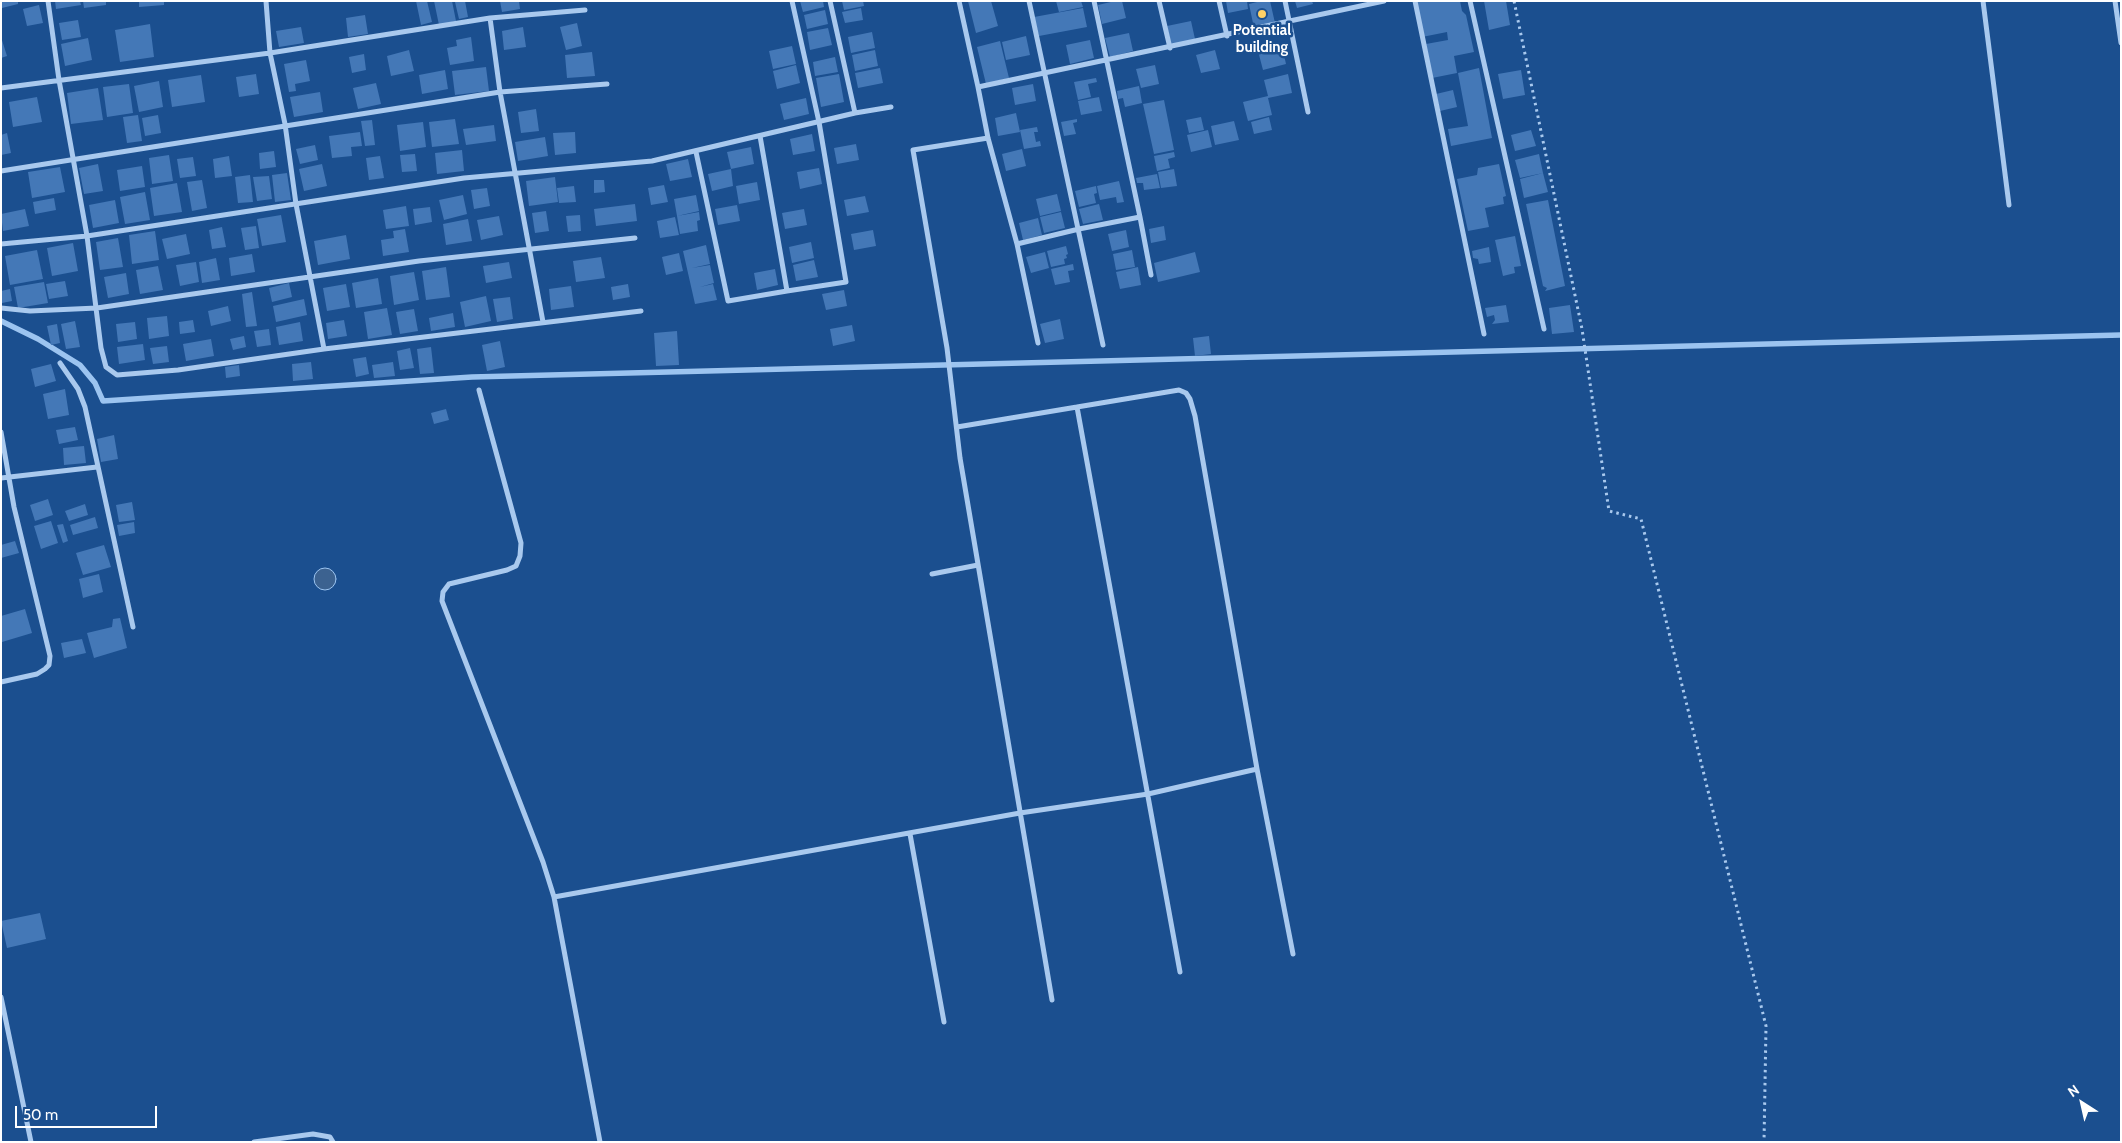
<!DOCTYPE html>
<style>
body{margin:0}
#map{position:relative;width:2122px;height:1143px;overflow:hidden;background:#1b4f8f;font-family:Cabin,sans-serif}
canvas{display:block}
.frame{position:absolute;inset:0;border:2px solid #fff;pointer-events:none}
.north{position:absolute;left:2057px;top:1078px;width:50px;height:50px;-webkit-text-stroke:4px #1b4f8f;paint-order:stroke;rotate:325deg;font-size:14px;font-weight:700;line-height:20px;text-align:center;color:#fff}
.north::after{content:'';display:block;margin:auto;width:18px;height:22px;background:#fff;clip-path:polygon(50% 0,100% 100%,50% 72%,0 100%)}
.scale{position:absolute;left:15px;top:1106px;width:142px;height:22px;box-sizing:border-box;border:2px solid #fff;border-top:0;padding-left:6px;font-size:15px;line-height:18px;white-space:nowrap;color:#fff;-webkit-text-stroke:4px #1b4f8f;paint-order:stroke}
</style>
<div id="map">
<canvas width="2122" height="1143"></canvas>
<div class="frame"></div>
<div class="north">N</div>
<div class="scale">50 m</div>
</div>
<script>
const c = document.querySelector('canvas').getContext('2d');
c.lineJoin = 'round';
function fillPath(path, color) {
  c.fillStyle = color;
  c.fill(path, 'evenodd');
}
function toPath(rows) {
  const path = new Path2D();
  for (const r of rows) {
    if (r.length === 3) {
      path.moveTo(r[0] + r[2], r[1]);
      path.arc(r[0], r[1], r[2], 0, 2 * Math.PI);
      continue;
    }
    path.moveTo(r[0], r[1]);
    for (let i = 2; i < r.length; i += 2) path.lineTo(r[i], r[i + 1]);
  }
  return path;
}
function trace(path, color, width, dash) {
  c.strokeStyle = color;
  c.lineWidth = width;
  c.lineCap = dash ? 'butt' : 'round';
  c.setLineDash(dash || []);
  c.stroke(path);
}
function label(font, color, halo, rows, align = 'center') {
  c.font = font + ' Cabin,sans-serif';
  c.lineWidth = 5;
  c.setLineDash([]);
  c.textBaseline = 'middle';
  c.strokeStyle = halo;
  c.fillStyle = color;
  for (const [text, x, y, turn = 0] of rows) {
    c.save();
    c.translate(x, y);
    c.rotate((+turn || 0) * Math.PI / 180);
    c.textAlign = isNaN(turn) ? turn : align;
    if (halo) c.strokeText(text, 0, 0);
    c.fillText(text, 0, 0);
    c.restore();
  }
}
const water = toPath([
 [325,579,11]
]);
fillPath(water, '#3c6290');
trace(water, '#9cc4f0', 1);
trace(toPath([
 [1,321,38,339,80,365,95,383,103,401,472,377,2121,335]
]), '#9cc4f0', 5.5);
fillPath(toPath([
 [1,1,18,1,18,4,2,8],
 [55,1,80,1,81,5,56,9],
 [83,1,106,1,106,5,84,8],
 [139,1,164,1,164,5,139,7],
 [416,1,427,1,432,22,421,25],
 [434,1,452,1,456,21,439,25],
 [465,1,468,17,459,19,455,2],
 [500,1,519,1,520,9,502,12],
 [800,1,823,1,824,7,803,12],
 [842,1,863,1,864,6,844,10],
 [968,1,991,1,998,26,976,33],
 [1056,1,1081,1,1083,7,1059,12],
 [1115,1,1122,1,1126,18,1102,24,1098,5],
 [1226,1,1247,1,1248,9,1228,13],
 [1261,1,1270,1,1275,23,1254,28,1249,4],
 [1295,1,1312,1,1313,4,1297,8],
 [1415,1,1460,1,1462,11,1466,15,1474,52,1454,56,1457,73,1432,78,1426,44,1448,40,1447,32,1422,37],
 [1484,1,1506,1,1510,25,1489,30],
 [39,5,43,23,27,26,23,9],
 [861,8,863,20,845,23,842,12],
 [1083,8,1087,27,1039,36,1034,17],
 [825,10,828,24,807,29,804,15],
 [365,15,368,34,348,37,346,18],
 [78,20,81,37,62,40,59,23],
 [1191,21,1195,39,1171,45,1167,26],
 [577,23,582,46,566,50,560,27],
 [150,24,154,57,120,62,115,30],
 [301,27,304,43,279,47,276,31],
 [523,27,526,47,504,50,502,31],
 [828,28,832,45,810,50,807,32],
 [872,32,875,48,851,53,848,37],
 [1129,33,1133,51,1110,57,1105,38],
 [1026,36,1030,55,1006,60,1002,42],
 [1,37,7,56,1,58],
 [471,37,474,61,450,65,447,48,457,46,456,40],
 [88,38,92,60,65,66,61,44],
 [1090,40,1094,58,1070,64,1066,45],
 [1000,41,1009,78,986,84,977,47],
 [792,46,796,64,773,69,769,51],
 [1282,46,1286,64,1263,70,1258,51],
 [409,50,414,71,391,76,387,56],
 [875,50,878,66,855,71,852,55],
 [1215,50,1220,69,1201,73,1196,55],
 [592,52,595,76,567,78,565,55],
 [364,54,366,70,352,73,349,57],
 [835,57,838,72,815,76,813,62],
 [306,60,310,81,295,84,296,91,289,92,284,64],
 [796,65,800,83,777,89,773,71],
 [1155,65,1159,84,1141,88,1136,69],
 [486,67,489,91,455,95,452,71],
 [880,68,883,83,858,88,855,73],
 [1479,68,1492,138,1451,146,1448,129,1468,126,1458,73],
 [445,70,448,89,422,94,419,75],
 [1521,70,1525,95,1503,99,1498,74],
 [256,74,259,94,239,97,236,77],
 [839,74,844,102,821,107,816,78],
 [1288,74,1292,93,1268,98,1272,115,1248,121,1243,102,1268,96,1264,80],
 [201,75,205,102,172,107,168,80],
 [1096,78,1097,82,1088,84,1091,97,1078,100,1074,82],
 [159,81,163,107,139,112,134,86],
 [376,83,381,104,358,109,353,88],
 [129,84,133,113,107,117,103,87],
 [1033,84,1036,101,1015,105,1012,88],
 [1139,86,1142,103,1125,107,1123,98,1118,99,1117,91],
 [98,88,103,120,71,124,67,93],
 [1453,90,1457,107,1440,111,1436,94],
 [320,92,323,112,294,117,290,97],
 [37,97,42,122,13,127,9,102],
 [1099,97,1102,111,1081,115,1078,101],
 [806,98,809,114,784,120,780,104],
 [1164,100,1174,150,1154,154,1143,104],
 [536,109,539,131,521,133,518,112],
 [1016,113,1020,132,998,136,995,118],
 [138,115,142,141,127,143,123,117],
 [158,115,161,133,145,136,142,118],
 [1201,117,1204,130,1189,133,1186,120],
 [1269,117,1272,130,1254,134,1251,122],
 [455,119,459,144,432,147,429,122],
 [1077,119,1077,122,1073,123,1076,134,1064,136,1061,122],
 [372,120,375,145,365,146,361,121],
 [1234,121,1239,140,1215,145,1211,126],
 [423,122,426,147,400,151,397,125],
 [494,125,496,141,466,145,463,129],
 [1037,127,1038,132,1034,132,1036,142,1040,141,1041,146,1024,149,1020,130],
 [1208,130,1212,147,1191,152,1187,135],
 [1531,130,1536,146,1515,151,1511,135],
 [360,132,362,146,351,147,352,156,332,158,329,136],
 [575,132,576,153,555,155,553,133],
 [7,133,11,153,1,155,1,135],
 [812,134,815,151,793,155,790,139],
 [545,137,548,156,518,161,515,142],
 [856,144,859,160,837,164,834,148],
 [315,145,318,160,300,164,296,149],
 [751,147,754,164,731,169,727,152],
 [1022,149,1026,166,1006,171,1002,154],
 [462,150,464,171,437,174,435,153],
 [274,151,276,167,260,169,259,153],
 [1174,152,1175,157,1168,159,1170,168,1157,171,1154,156],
 [415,154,417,171,402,172,400,155],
 [1539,154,1543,173,1520,178,1515,160],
 [169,155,173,181,152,184,149,158],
 [229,156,232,176,215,178,213,159],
 [380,156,384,178,369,180,366,158],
 [193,157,196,176,180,178,177,159],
 [688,159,692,177,670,181,666,164],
 [98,164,103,191,84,194,79,168],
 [322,164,327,186,304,191,299,169],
 [1499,164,1506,196,1503,197,1504,204,1485,208,1489,227,1468,231,1457,179,1477,175,1478,168],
 [142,166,145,187,120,191,117,170],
 [60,167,65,192,32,198,28,172],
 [819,168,822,184,800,189,797,172],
 [731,169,733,186,712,191,708,174],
 [1174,169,1177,186,1161,188,1158,172],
 [287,173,291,200,275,202,272,175],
 [1543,173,1548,192,1524,198,1520,179],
 [1157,174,1160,188,1144,190,1143,183,1137,183,1136,178],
 [250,175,253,202,238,203,235,177],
 [269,176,272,199,257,201,253,177],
 [555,177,558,202,529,206,526,181],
 [202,180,207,208,192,211,187,182],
 [594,180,604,180,605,192,594,193],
 [1119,181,1124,202,1117,203,1116,197,1100,200,1097,186],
 [757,182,760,200,739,204,736,186],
 [177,183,182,212,154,216,150,188],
 [664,185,668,202,651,205,648,188],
 [574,186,576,202,559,203,557,188],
 [1096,186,1097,193,1094,194,1096,203,1079,207,1075,191],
 [487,188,490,206,474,209,471,190],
 [145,192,150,220,125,224,120,197],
 [1057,194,1061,211,1040,216,1036,199],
 [463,195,467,214,444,220,439,200],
 [696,195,699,211,677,216,674,199],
 [865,196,869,212,847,216,844,200],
 [54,198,56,210,35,214,33,202],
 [115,200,119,223,93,228,89,205],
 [1548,200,1565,286,1545,291,1547,288,1543,286,1526,204],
 [635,204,637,221,596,226,594,209],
 [1099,204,1103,220,1083,224,1079,209],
 [737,205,740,221,718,225,715,209],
 [406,206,409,226,386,229,383,210],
 [430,207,432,222,415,225,413,209],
 [25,209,29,226,3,231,1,214],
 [804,209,807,225,785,229,782,213],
 [546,211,549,231,535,233,532,213],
 [699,212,700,220,697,221,698,231,680,234,677,216],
 [1061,212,1065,228,1044,233,1040,217],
 [281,215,286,242,262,246,257,219],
 [580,215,581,231,568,232,566,216],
 [499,216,503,235,481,240,477,220],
 [675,217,679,235,660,238,657,221],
 [1038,218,1042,235,1023,240,1019,223],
 [468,219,472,241,446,245,443,224],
 [256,226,259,248,245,250,241,228],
 [1164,226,1166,240,1151,243,1149,229],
 [222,227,226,247,212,249,209,230],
 [405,229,409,252,383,256,381,240,394,238,393,231],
 [873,230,876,246,854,250,851,234],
 [1126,230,1129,247,1112,251,1108,234],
 [155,231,159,260,132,264,129,235],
 [186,234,190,254,167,259,162,239],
 [346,235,350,259,318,265,314,241],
 [1515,236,1521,266,1514,267,1515,273,1503,276,1495,240],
 [118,238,123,267,100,270,96,242],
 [811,242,814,258,792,263,789,247],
 [73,243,78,271,52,276,47,248],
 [706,245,710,264,692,268,710,265,714,283,700,287,713,284,717,300,695,304,683,251],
 [1066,246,1068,254,1066,255,1067,258,1064,259,1065,264,1051,267,1047,251],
 [1489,247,1491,262,1479,264,1478,259,1473,258,1472,251],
 [37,250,43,279,10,285,5,256],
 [1132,250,1135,267,1116,270,1113,254],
 [1045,252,1049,268,1031,273,1026,257],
 [1195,252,1200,272,1158,282,1154,263],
 [679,253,683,271,666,275,662,257],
 [252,254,255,272,231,276,229,258],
 [601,257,605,278,576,282,573,261],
 [216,258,220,280,202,283,199,262],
 [814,260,818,277,796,281,793,265],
 [196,262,199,282,180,286,176,265],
 [509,262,512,278,486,283,483,266],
 [1073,264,1074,270,1068,271,1070,282,1055,285,1051,269],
 [158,266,163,290,140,294,136,270],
 [446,267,450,297,426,300,422,271],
 [1138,267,1141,285,1120,289,1116,272],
 [775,269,778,285,757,290,754,273],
 [414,272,419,300,394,305,390,276],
 [126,273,129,294,108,298,104,277],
 [378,278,382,304,356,308,352,283],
 [65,281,68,296,49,299,46,284],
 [44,282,48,303,18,308,14,287],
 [289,283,292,297,272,302,269,288],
 [346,284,350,307,327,311,323,288],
 [628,284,630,297,613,300,611,287],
 [571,286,574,307,551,310,549,289],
 [10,289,12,301,2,303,1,291],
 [844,290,847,306,826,310,822,294],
 [252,292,257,326,246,327,242,294],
 [486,296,491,321,465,327,460,302],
 [510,297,513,319,497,322,493,299],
 [304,299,307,315,276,322,273,306],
 [1506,305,1509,322,1492,324,1495,320,1494,315,1487,317,1485,308],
 [1570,305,1574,332,1552,334,1549,308],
 [228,306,231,321,211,326,208,311],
 [387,308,392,335,368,339,364,312],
 [414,309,418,331,400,334,396,312],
 [453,313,455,327,431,331,429,318],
 [167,316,169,336,149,339,147,318],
 [1060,319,1064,339,1045,343,1040,324],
 [193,320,195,332,180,334,179,322],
 [344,320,347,336,328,339,326,323],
 [75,321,80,347,66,349,61,324],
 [135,322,137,339,118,342,116,324],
 [300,322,303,341,279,345,276,327],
 [57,324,60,343,51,345,47,326],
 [852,325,855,341,833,346,830,329],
 [269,329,271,345,257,347,254,331],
 [677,331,679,365,656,366,654,333],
 [244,336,246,347,233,350,230,339],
 [1209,336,1211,354,1195,356,1193,338],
 [211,339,214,356,186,361,183,344],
 [500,341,505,367,487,371,482,345],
 [143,344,145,360,119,364,117,347],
 [167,346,169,362,153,364,150,348],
 [431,347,434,373,420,374,417,349],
 [410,348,414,368,400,370,397,351],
 [366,357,369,374,356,377,353,359],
 [311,362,313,379,293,381,292,364],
 [393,362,395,376,374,378,372,365],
 [51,364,56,381,35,387,31,369],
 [239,365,240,376,226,378,225,367],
 [65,389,69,415,48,419,43,394],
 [446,409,449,420,434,424,431,413],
 [75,427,78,440,59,444,56,430],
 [114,435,118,459,101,462,97,439],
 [84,446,86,463,64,465,63,448],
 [48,499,53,515,35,521,30,505],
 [132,502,135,520,119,522,116,505],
 [85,504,88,515,69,521,65,511],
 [95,517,98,528,73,535,70,525],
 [51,521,58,543,41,549,34,526],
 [134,522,135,533,119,536,117,525],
 [63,524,68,541,63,543,57,525],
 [15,541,19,553,1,558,1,545],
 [104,545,111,567,83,575,76,553],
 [99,574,103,592,83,598,79,579],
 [25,609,32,633,2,642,1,616],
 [120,618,127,648,94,658,87,633,112,627,113,619],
 [82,639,86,653,64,658,61,643],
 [40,913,46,939,7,948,1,921]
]), '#4478b7');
trace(toPath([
 [1514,1,1582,329,1609,511,1641,519,1766,1026,1764,1142]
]), '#a9c9ee', 3, [2.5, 4]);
trace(toPath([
 [48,1,59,80,87,236,101,348,106,367,117,375,178,370,324,349,641,311],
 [266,1,270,53,285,124,296,204,324,349],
 [830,1,855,113],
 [959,1,978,87,1384,1],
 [1029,1,1103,345],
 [1159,1,1170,48],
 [1219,1,1227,36],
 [1285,1,1308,112],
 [1415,1,1484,334],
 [1470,1,1544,329],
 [1983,1,2009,205],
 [2115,1,2121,43],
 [490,18,500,92,543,322],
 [978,87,988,138,1017,244,1038,343],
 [1,88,270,53,490,18,585,10],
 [988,138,913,150,947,348,960,458,1052,1000],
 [696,152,728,301,787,291,760,136],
 [1,171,500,92,607,84],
 [1140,217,1151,275],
 [1,244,87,236,464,178,652,161,855,113,891,107],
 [1017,244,1079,229,1140,217,1094,1],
 [787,291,846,282,819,122,792,1],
 [1,308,30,311,97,308,419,261,635,238],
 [60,363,78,389,85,407,133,627],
 [479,390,521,543,520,556,516,566,507,570,449,584,443,592,442,601,543,862,554,897,600,1142],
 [1077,407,1180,972],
 [957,427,1179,390,1186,393,1190,399,1195,416,1257,769,1293,954],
 [1,432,14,507,50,656,49,665,45,669,37,674,1,682],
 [1,478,97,467],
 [932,574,978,565],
 [910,834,944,1022],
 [554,897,1020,813,1148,794,1257,769],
 [1,997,31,1142],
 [254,1142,313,1134,330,1137,333,1142]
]), '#a9c9ee', 5);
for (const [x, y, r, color] of [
 [1262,14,5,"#ffd166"]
]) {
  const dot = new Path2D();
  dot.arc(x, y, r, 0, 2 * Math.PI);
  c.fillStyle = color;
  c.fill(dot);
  trace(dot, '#1b4f8f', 2);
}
label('bold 15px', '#fff', '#1b4f8f', [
 ["Potential",1262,31],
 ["building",1262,48]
]);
</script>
